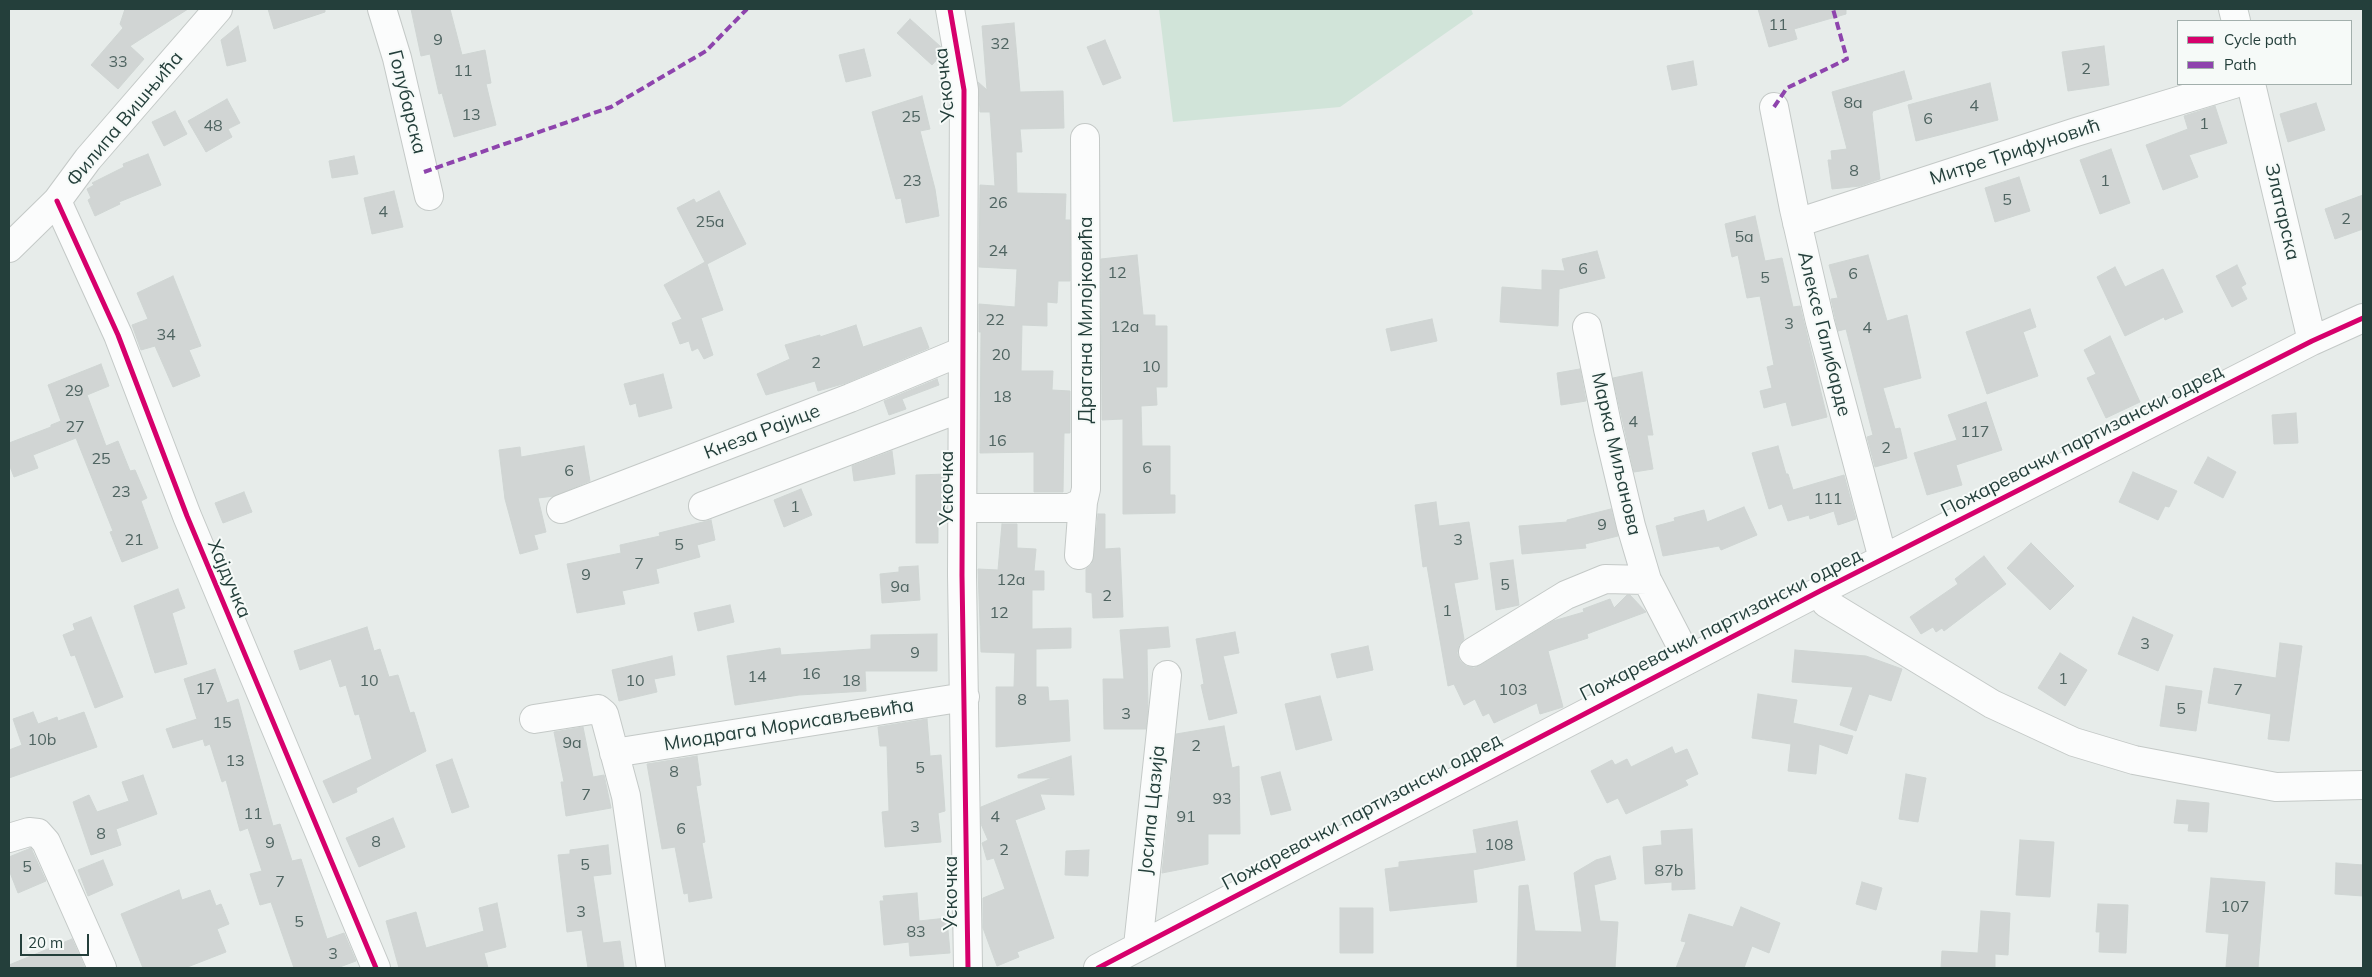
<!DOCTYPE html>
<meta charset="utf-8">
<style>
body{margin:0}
#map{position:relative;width:2372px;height:977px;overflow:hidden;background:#e7ecea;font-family:Mulish,sans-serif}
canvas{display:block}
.frame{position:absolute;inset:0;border:10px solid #243f3b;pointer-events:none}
.legend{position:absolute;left:2177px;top:20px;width:175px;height:65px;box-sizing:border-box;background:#f6faf8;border:1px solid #a2afac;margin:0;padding:6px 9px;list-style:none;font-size:15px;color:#243f3b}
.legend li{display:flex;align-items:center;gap:10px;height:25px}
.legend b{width:25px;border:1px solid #a2afac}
.scale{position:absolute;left:20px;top:934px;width:69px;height:22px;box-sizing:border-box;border:2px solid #243f3b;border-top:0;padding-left:6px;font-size:15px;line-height:18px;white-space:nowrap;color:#243f3b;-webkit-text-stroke:4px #f6faf8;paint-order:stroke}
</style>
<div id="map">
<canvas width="2372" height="977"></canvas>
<div class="frame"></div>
<ul class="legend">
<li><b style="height:6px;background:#d6006c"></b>Cycle path</li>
<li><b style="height:6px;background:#8e44ad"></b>Path</li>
</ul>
<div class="scale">20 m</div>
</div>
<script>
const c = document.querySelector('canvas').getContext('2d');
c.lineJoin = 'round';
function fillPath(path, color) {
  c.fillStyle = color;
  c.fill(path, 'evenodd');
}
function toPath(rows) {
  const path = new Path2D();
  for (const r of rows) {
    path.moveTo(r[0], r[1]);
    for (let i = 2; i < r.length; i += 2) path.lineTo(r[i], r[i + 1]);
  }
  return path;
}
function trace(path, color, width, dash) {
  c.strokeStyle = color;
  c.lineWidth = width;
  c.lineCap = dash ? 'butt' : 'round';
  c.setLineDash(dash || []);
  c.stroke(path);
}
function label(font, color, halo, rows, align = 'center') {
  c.font = font + ' Mulish,sans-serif';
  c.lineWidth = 4;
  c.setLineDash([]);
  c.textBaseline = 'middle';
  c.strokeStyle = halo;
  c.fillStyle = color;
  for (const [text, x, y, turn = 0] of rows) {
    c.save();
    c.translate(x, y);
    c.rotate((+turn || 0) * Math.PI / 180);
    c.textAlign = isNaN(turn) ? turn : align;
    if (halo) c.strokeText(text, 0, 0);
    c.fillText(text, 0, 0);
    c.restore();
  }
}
fillPath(toPath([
 [1159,9,1471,9,1473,14,1340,107,1173,122]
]), '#d1e4d9');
const building = toPath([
 [125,9,188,9,130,46,144,59,118,89,91,65,123,28,120,24,125,9],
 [268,9,325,9,325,12,274,29,268,9],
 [411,9,450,9,462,55,485,50,491,83,486,84,496,125,454,137,442,93,439,94,430,54,421,56,411,9],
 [1758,9,1846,9,1846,14,1794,29,1797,39,1769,47,1758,9],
 [910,19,941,47,942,54,932,65,897,33,910,19],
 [1014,23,1020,92,1063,91,1064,128,1020,129,1022,152,1016,152,1017,193,1066,194,1065,220,1070,220,1070,281,1058,281,1057,303,1047,302,1047,326,1022,325,1021,371,1053,371,1052,390,1070,391,1070,433,1064,433,1063,492,1034,492,1034,452,980,453,981,332,979,332,979,304,1015,307,1017,269,979,267,980,185,995,186,990,112,980,112,978,82,987,90,982,26,1014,23],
 [238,26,246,61,227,66,221,40,238,26],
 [1105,40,1121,78,1103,85,1087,47,1105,40],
 [2104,46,2109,85,2068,91,2062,52,2104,46],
 [864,49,871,76,846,82,839,55,864,49],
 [1693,61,1697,85,1672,90,1667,66,1693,61],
 [1904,71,1912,99,1873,111,1872,114,1880,179,1860,186,1832,189,1828,160,1832,160,1831,151,1847,149,1832,92,1904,71],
 [1990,83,1998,120,1916,141,1908,105,1990,83],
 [922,96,930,129,920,131,935,189,939,216,906,223,901,198,896,199,872,112,922,96],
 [227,99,240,123,228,129,232,137,206,152,188,121,227,99],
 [2316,103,2325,130,2288,142,2280,114,2316,103],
 [2215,106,2227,143,2189,155,2198,177,2163,190,2146,145,2188,129,2184,116,2215,106],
 [175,111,187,134,164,146,152,122,175,111],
 [2111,149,2130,203,2100,214,2080,160,2111,149],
 [148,154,161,185,119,202,120,204,95,216,88,200,91,198,87,189,94,185,92,183,124,167,123,164,148,154],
 [354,156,358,174,332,178,329,161,354,156],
 [2019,177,2030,211,1995,222,1985,188,2019,177],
 [394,191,403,227,372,234,364,198,394,191],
 [719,191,746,244,707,264,723,310,701,318,713,355,704,359,698,348,692,351,689,341,680,344,672,323,682,319,664,285,705,262,677,208,694,199,696,203,719,191],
 [2363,195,2363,229,2335,239,2325,209,2363,195],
 [1755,216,1765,261,1782,258,1793,307,1800,306,1827,417,1792,426,1786,402,1764,408,1760,391,1772,388,1767,367,1774,365,1760,296,1747,298,1738,255,1732,257,1725,224,1755,216],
 [1597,251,1605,278,1559,289,1558,326,1500,322,1502,287,1542,290,1542,270,1565,271,1562,259,1597,251],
 [1137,255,1143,315,1155,315,1155,326,1167,326,1167,387,1156,387,1157,405,1141,406,1142,446,1170,446,1170,495,1175,495,1175,513,1123,514,1123,419,1102,420,1101,259,1137,255],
 [1868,255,1887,321,1907,315,1921,378,1883,388,1895,429,1900,428,1907,458,1875,467,1867,437,1873,435,1846,329,1838,331,1831,299,1838,298,1829,265,1868,255],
 [2237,265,2246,284,2241,287,2247,299,2232,307,2216,276,2237,265],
 [2115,267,2125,287,2163,269,2183,312,2165,320,2164,317,2125,336,2097,277,2115,267],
 [173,276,201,346,189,350,200,376,173,387,155,346,141,350,132,325,148,319,137,293,173,276],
 [2030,309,2036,327,2023,332,2038,376,1987,394,1966,332,2030,309],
 [1432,319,1437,341,1391,351,1386,329,1432,319],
 [856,325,863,347,921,327,929,348,846,383,818,391,815,381,766,395,757,374,790,359,785,345,820,335,820,337,856,325],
 [2110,336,2140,402,2106,418,2087,378,2096,374,2084,350,2110,336],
 [101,364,109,386,87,395,106,446,118,441,130,471,135,470,147,498,141,501,158,548,122,562,110,532,113,531,76,438,33,455,38,468,14,477,9,464,9,443,51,427,51,425,61,421,48,385,101,364],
 [1580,369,1586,401,1561,405,1557,373,1580,369],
 [1642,372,1653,435,1647,435,1653,469,1634,472,1613,378,1642,372],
 [663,374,672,408,639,417,636,403,630,405,624,384,663,374],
 [937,379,939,385,902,399,906,409,889,415,884,401,937,379],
 [1986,402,2002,450,1956,465,1962,485,1927,495,1914,453,1957,440,1948,415,1986,402],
 [2296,413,2298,443,2274,444,2272,415,2296,413],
 [584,446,590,481,554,496,538,498,546,532,534,535,538,549,520,554,505,499,499,450,520,447,521,457,584,446],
 [1778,446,1786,474,1788,474,1793,490,1844,475,1856,519,1838,525,1834,511,1810,519,1809,515,1788,521,1782,504,1769,509,1752,453,1778,446],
 [892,451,895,474,854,481,852,466,892,451],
 [2208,457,2236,472,2223,498,2194,483,2208,457],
 [2133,472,2177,491,2169,507,2165,506,2158,520,2119,502,2133,472],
 [947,474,946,522,938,522,938,543,916,543,916,475,947,474],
 [801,489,812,515,784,527,774,500,801,489],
 [244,492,252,512,223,523,215,503,244,492],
 [1436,502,1439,526,1469,522,1478,579,1454,583,1464,639,1459,645,1457,653,1460,661,1466,666,1474,668,1481,665,1553,621,1584,612,1583,609,1610,599,1614,608,1627,595,1630,595,1646,612,1587,634,1588,638,1548,651,1563,707,1540,714,1537,703,1494,723,1489,713,1483,716,1475,699,1464,705,1454,684,1448,686,1427,566,1423,567,1415,505,1436,502],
 [1744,507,1757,535,1721,550,1719,546,1663,556,1656,526,1675,521,1674,518,1704,510,1707,522,1744,507],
 [1611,509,1618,536,1585,544,1586,548,1522,554,1519,526,1567,522,1567,520,1611,509],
 [1098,514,1105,514,1105,549,1120,548,1123,617,1093,618,1092,593,1086,592,1086,569,1092,564,1094,557,1098,514],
 [711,520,715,540,697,545,700,557,656,569,659,583,622,591,625,604,577,613,567,564,621,553,620,545,660,536,659,533,711,520],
 [1002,524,1017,524,1017,548,1036,549,1034,571,1044,571,1044,590,1032,590,1032,629,1071,628,1071,648,1036,649,1036,687,1048,687,1049,701,1068,700,1070,741,996,747,996,687,1014,687,1015,653,981,652,978,569,998,570,1002,524],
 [2031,543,2074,586,2050,610,2007,568,2031,543],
 [1984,556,2006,584,1944,631,1942,628,1936,632,1933,627,1921,634,1910,617,1958,584,1955,579,1984,556],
 [1513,560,1519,605,1496,610,1490,563,1513,560],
 [918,566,920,600,882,603,880,574,899,572,899,567,918,566],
 [178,589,185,608,172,613,187,664,155,673,134,606,178,589],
 [730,605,734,622,698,631,694,613,730,605],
 [91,617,123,697,95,708,75,655,71,656,63,635,75,630,73,624,91,617],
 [2133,617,2173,635,2158,671,2118,654,2133,617],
 [367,627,374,651,380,649,389,677,398,675,410,713,414,712,426,751,356,788,357,792,333,803,323,781,372,759,359,714,355,715,346,685,340,687,331,659,300,670,294,651,367,627],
 [1168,627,1170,647,1147,649,1148,708,1146,729,1104,729,1103,679,1124,679,1120,630,1168,627],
 [1235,632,1239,653,1223,656,1237,713,1209,720,1201,685,1204,684,1196,639,1235,632],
 [937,634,937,671,865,671,866,691,799,695,735,705,727,656,780,648,781,655,871,649,871,635,937,634],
 [2280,643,2302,646,2289,741,2268,739,2271,714,2208,703,2214,668,2276,678,2280,643],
 [1368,646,1373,670,1337,678,1331,654,1368,646],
 [1795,650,1866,656,1902,669,1891,701,1869,694,1856,731,1840,725,1853,687,1792,682,1795,650],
 [2060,653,2087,670,2065,706,2038,688,2060,653],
 [672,656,675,675,654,679,657,692,619,701,612,670,672,656],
 [215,669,227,703,238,699,273,826,280,824,292,861,301,859,327,939,344,933,356,961,337,968,294,968,271,902,260,905,250,874,262,871,248,828,240,831,226,780,222,782,210,744,205,746,203,739,173,748,166,729,197,719,184,679,215,669],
 [2166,686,2202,691,2196,731,2160,726,2166,686],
 [1758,694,1797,700,1793,723,1853,736,1847,754,1819,744,1816,774,1788,771,1791,744,1752,738,1758,694],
 [1320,696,1332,740,1296,750,1285,704,1320,696],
 [33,712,38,724,57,717,58,721,84,712,97,747,9,778,9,750,22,745,13,719,33,712],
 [927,719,930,756,941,755,945,811,938,813,941,842,885,847,882,812,889,811,887,746,880,746,878,727,927,719],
 [1224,726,1232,768,1239,766,1240,834,1208,834,1208,864,1162,873,1176,734,1224,726],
 [583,727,593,777,604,775,611,808,566,816,561,782,564,782,554,732,583,727],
 [1672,747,1675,754,1687,749,1698,774,1685,780,1688,785,1626,814,1618,798,1607,803,1591,771,1612,760,1615,765,1627,759,1631,767,1672,747],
 [697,756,701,785,696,786,705,842,702,843,712,898,689,902,688,893,684,894,675,847,662,849,647,764,697,756],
 [1071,756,1074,795,1040,794,1045,809,1015,820,1054,938,1017,952,1019,957,997,966,983,928,983,898,1005,889,994,858,987,860,982,843,988,840,981,824,981,807,1052,778,1018,778,1018,775,1071,756],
 [452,759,469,807,452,813,436,765,452,759],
 [1280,772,1291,810,1271,815,1261,777,1280,772],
 [1906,774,1926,778,1918,822,1899,819,1906,774],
 [143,775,157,814,116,829,121,845,91,855,73,802,89,795,97,812,129,801,122,782,143,775],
 [2177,800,2209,803,2207,832,2188,831,2189,824,2174,823,2177,800],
 [393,818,405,847,359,867,346,838,393,818],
 [1517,821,1525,860,1473,870,1477,902,1390,911,1385,869,1399,867,1399,862,1477,853,1473,830,1517,821],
 [1692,829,1695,889,1672,890,1672,882,1645,884,1643,847,1662,845,1661,831,1692,829],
 [2020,840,2054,842,2050,897,2016,895,2020,840],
 [608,845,611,874,593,876,603,943,620,941,624,968,588,968,582,930,567,932,558,855,570,854,570,850,608,845],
 [31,848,46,881,18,893,9,870,9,857,31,848],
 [1089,850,1088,876,1065,875,1066,851,1089,850],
 [1610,856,1616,879,1594,885,1600,921,1618,922,1615,968,1517,968,1519,886,1528,885,1535,931,1582,932,1574,873,1596,860,1610,856],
 [103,860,113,885,88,896,78,870,103,860],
 [2336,863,2363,865,2363,896,2335,894,2336,863],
 [2211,878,2265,882,2258,968,2226,967,2229,934,2206,932,2211,878],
 [1862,882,1882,888,1876,910,1856,904,1862,882],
 [179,890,182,900,210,890,216,906,221,904,229,924,217,929,226,952,185,968,143,968,121,914,179,890],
 [917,893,919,921,947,918,950,953,910,956,909,942,884,945,880,901,884,901,883,896,917,893],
 [497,903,506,947,484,953,488,968,399,968,386,921,416,912,426,948,484,931,479,908,497,903],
 [2098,904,2128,905,2126,953,2099,952,2100,932,2096,932,2098,904],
 [1741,907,1780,923,1769,953,1752,946,1744,968,1676,968,1686,942,1681,941,1689,914,1733,927,1741,907],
 [1340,908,1373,908,1373,953,1340,953,1340,908],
 [1981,911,2010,913,2008,955,1995,954,1995,968,1941,968,1942,951,1978,953,1981,911],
 [72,939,85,968,9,968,9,965,72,939]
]);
fillPath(building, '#d1d5d4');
trace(building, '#cfd5d3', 1);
const minor = toPath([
 [382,9,397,58,429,196],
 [950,9,964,90,962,575,968,968],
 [2233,9,2236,21],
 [2251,84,2312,341],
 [1774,107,1794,209,1820,322,1883,559],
 [57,201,118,335,187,516,376,968],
 [1797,223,2076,132,2234,84],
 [9,248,57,201,88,159,218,9],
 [1587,327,1608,429,1631,526,1647,580,1688,659],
 [703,506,961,408],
 [963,508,1070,508,1083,502,1086,489,1086,371,1085,138],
 [561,509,850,398,963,351],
 [1079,555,1083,502],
 [1820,591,1826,603,1992,704,2074,742,2134,760,2276,787,2363,785],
 [1473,652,1566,595,1605,579,1647,580],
 [534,719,598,709,604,714,626,796,651,968],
 [614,753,965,697],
 [9,838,29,832,38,833,46,842,102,968],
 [1138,946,1167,675],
 [1098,968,1820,591,2312,341,2363,318]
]);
trace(minor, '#c4c9c7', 30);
trace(minor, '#fbfcfc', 28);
trace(toPath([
 [1774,107,1787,88,1847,59,1833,9],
 [424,172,611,107,706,51,747,9]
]), '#8e44ad', 4, [8, 4]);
trace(toPath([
 [950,9,964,90,962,575,968,968],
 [57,201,118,335,187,516,376,968],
 [1098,968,1820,591,2312,341,2363,318]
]), '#d6006c', 5);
label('16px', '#4f6461', null, [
 ["11",1778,25],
 ["9",438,40],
 ["32",1000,44],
 ["33",118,62],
 ["2",2086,69],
 ["11",463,71],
 ["8a",1853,103],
 ["4",1974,106],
 ["13",471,115],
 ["25",911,117],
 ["6",1928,119],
 ["1",2204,124],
 ["48",213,126],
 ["8",1854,171],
 ["23",912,181],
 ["1",2105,181],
 ["5",2007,200],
 ["26",998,203],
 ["4",383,212],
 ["2",2346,219],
 ["25a",710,222],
 ["5a",1744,237],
 ["24",998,251],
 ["6",1583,269],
 ["12",1117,273],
 ["6",1853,274],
 ["5",1765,278],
 ["22",995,320],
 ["3",1789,324],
 ["12a",1125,327],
 ["4",1867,328],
 ["34",166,335],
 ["20",1001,355],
 ["2",816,363],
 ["10",1151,367],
 ["29",74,391],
 ["18",1002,397],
 ["4",1633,422],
 ["27",75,427],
 ["117",1975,432],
 ["16",997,441],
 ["2",1886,448],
 ["25",101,459],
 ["6",1147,468],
 ["6",569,471],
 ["23",121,492],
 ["111",1828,499],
 ["1",795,507],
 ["9",1602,525],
 ["21",134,540],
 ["3",1458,540],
 ["5",679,545],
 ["7",639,564],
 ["9",586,575],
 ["12a",1011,580],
 ["5",1505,585],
 ["9a",900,587],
 ["2",1107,596],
 ["1",1447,611],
 ["12",999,613],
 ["3",2145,644],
 ["9",915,653],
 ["16",811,674],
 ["14",757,677],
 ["1",2063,679],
 ["10",369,681],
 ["10",635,681],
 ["18",851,681],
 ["17",205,689],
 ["103",1513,690],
 ["7",2238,690],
 ["8",1022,700],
 ["5",2181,709],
 ["3",1126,714],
 ["15",222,723],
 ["10b",42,740],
 ["9a",572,743],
 ["2",1196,746],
 ["13",235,761],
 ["5",920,768],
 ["8",674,772],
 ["7",586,795],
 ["93",1222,799],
 ["11",253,814],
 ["4",995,817],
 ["91",1186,817],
 ["3",915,827],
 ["6",681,829],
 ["8",101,834],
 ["8",376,842],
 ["9",270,843],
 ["108",1499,845],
 ["2",1004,850],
 ["5",585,865],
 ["5",27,867],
 ["87b",1669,871],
 ["7",280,882],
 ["107",2235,907],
 ["3",581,912],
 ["5",299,922],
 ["83",916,932],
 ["3",333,954]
]);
label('19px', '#243f3b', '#f6faf8', [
 ["Ускочка",945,85,-96],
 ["Голубарска",407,102,76],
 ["Филипа Вишњића",125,119,-50],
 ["Митре Трифуновић",2015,152,-18],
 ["Златарска",2282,212,77],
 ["Драгана Милојковића",1086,320,-90],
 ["Алексе Галибарде",1824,334,76],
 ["Кнеза Рајице",762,432,-21],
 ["Пожаревачки партизански одред",2082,441,-27],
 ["Марка Миљанова",1616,454,77],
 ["Ускочка",947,488,-90],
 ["Хајдучка",229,579,67],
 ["Пожаревачки партизански одред",1721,625,-27],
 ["Миодрага Морисављевића",789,725,-9],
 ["Јосипа Цазија",1152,810,-84],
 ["Пожаревачки партизански одред",1362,812,-28],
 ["Ускочка",951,893,-90]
]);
</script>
